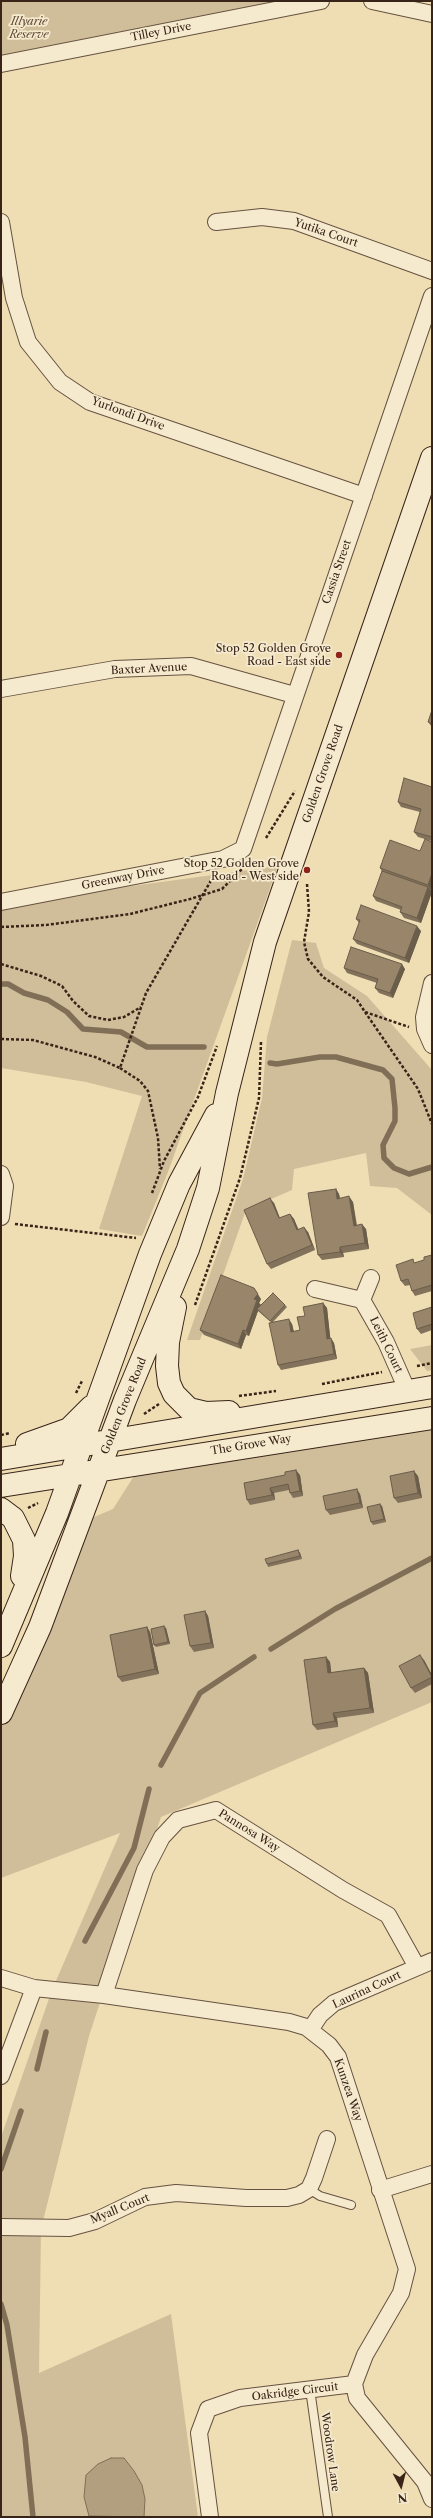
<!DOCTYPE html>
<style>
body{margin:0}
#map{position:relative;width:433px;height:2518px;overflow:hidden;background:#efdeb4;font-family:"Libre Caslon Text",serif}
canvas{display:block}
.frame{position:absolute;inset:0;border:2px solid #392419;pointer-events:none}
.north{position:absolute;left:381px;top:2466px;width:40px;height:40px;-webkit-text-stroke:3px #f5eace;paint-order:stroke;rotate:173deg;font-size:11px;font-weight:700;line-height:16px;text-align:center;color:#392419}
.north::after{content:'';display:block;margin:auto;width:14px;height:18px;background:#392419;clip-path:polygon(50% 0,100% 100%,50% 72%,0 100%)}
</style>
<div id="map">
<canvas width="433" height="2518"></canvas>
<div class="frame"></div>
<div class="north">N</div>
</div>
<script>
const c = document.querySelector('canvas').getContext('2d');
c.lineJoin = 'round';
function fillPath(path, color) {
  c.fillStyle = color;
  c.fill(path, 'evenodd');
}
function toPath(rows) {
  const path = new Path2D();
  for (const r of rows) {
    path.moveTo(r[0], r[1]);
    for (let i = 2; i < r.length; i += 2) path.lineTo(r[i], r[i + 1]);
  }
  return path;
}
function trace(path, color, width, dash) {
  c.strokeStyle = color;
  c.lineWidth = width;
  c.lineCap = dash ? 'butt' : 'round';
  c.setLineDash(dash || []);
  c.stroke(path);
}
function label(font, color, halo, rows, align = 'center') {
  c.font = font + ' "Libre Caslon Text",serif';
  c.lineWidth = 3.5;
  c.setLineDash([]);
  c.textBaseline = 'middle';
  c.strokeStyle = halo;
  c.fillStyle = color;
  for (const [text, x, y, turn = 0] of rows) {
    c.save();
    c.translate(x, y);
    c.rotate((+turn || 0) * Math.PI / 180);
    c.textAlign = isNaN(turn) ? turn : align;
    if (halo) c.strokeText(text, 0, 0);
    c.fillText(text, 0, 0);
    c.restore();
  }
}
fillPath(toPath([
 [1,1,321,1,1,62],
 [278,866,168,1172,142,1236,99,1229,142,1096,86,1082,1,1068,1,904],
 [292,940,316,943,324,968,367,996,432,1070,432,1215,397,1188,370,1186,366,1153,294,1169,292,1190,246,1210,200,1340,187,1340,243,1179,262,1098,267,1037],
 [432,1345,432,1370,427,1371,410,1349],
 [432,1418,432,1702,161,1817,89,2036,41,2229,39,2373,171,2314,198,2517,1,2517,1,2137,52,1990,120,1833,1,1878,1,1690,80,1523,113,1509,141,1465]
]), '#d0be9a');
const water = toPath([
 [111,2458,124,2458,134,2471,142,2485,145,2499,144,2517,89,2516,84,2497,86,2475,98,2464,111,2458]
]);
fillPath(water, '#b19f7f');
trace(water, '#816e56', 1);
trace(toPath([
 [1,984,8,984,24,993,48,1000,67,1012,83,1029,121,1032,147,1047,204,1047],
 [270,1063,277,1064,320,1057,336,1057,383,1070,392,1079,395,1108,395,1121,383,1145,384,1158,394,1168,409,1174,432,1167],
 [271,1649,335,1609,432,1558],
 [161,1765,200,1693,254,1657],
 [85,1941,134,1848,149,1789],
 [37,2069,46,2032],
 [1,2169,21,2111],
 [1,2304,7,2325,25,2437,33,2517]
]), '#816e56', 5.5);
const lane = toPath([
 [309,2189,320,2196,351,2205],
 [310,2389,328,2517]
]);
const street = toPath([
 [372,1,432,14],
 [1,64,321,1],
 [1,222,14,298,28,342,60,382,90,402,364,496],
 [216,222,262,217,294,221,432,271],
 [1,689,115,669,191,666,294,695],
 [1,902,223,859,243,849,432,296],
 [432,983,424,1017,425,1029,432,1045],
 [1,1174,5,1186,1,1217],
 [315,1289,362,1300,386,1342,408,1392],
 [362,1300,371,1278],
 [1,1978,34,1988,104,1995,289,2022,306,2027,329,2045,338,2057,407,2269,401,2293,365,2355,354,2384],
 [104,1995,145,1870,162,1837,178,1820,216,1810,343,1890,388,1915,417,1967],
 [310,2030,320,2015,334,2003,432,1961],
 [1,2076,34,1988],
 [380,2190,432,2174],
 [1,2227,69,2228,95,2221,145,2197,176,2193,246,2198,287,2198,299,2195,309,2189,314,2178,327,2139],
 [210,2517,199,2433,208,2409,240,2398,354,2384,357,2398,425,2482,432,2499]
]);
const secondary = toPath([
 [175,1307,168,1342,167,1366,169,1383,174,1394,189,1409,206,1413,229,1412],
 [27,1444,69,1429,91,1407],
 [1,1459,432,1387],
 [1,1486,432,1418],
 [1,1509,13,1518,24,1540,25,1556,22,1576],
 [1,1646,57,1513,150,1254,179,1184,216,1115],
 [1,1713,40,1627,125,1400,188,1249,208,1188,227,1093,265,942,432,458]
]);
trace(lane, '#665240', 10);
trace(street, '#665240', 18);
trace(secondary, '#392419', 24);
trace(toPath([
 [266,838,295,791],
 [307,884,309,912,304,942,308,959,323,977,357,1000,365,1012,409,1027],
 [1,927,46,925,130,914,190,899,222,889,242,869],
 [1,964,41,976,62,986,73,1001,89,1016,108,1020,124,1017,141,1007],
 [365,1012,418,1089,432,1124],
 [1,1039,33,1040,95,1057,120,1068,146,993,213,877],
 [120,1068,140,1081,148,1091,158,1138,160,1169],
 [152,1193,164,1161,198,1097,217,1046],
 [15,1224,136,1238],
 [195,1305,240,1178,259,1098,261,1042],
 [417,1366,432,1363],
 [322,1384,382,1372],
 [76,1393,82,1381],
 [239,1396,276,1391],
 [144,1414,159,1404],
 [1,1435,10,1433],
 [28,1508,38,1503]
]), '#392419', 2.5, [3, 2]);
trace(lane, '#f5eace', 8);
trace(street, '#f5eace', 16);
trace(secondary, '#f5eace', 22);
fillPath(toPath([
 [428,722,432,723,432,727],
 [432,787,432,841,418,837,414,832,420,812,401,807,398,802],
 [432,842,432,888,431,890,430,889,432,892,421,923,404,918,400,912,401,910,376,901,373,896,382,871,380,868,420,851],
 [356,919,421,931,409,963,357,944,353,939,359,923],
 [344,968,405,969,393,998,379,993,375,988,377,983,347,973],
 [336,1189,339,1194,340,1198,353,1202,357,1225,366,1229,369,1249,343,1253,344,1257,322,1260,318,1255],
 [274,1203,280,1218,290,1214,294,1219,298,1230,308,1232,315,1250,271,1269,267,1264],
 [432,1255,432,1291,415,1296,412,1291,410,1285,405,1286,401,1281,416,1263,424,1260],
 [261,1299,259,1303,261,1305,260,1306,285,1305,287,1307,273,1322,292,1324,294,1332,300,1330,305,1316,323,1303,327,1308,330,1338,334,1343,337,1359,281,1370,278,1365,271,1322,258,1311,249,1336,246,1335,241,1349,204,1335,200,1330],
 [432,1307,432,1330,421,1334,417,1329],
 [300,1475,303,1496,293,1498,290,1493,289,1490,274,1493,275,1500,250,1505,247,1500,244,1483],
 [418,1476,422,1498,398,1503,394,1498],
 [360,1494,363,1508,330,1515,326,1510],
 [382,1506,386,1522,373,1525,371,1522],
 [298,1550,300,1553,302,1559,268,1567,267,1564],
 [205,1611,208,1616,214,1648,194,1652,190,1646],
 [147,1627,150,1632,159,1674,122,1682,118,1677],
 [166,1628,170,1644,156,1647,154,1645],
 [326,1657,330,1662,331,1673,364,1668,368,1673,374,1713,337,1718,338,1727,317,1730,313,1725],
 [424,1660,432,1675,432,1684,415,1693,411,1688]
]), '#83725b');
fillPath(toPath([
 [432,873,432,888,431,890,428,885],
 [428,887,432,892,421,923,417,918],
 [417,926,421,931,409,963,405,958],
 [402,964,405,969,393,998,390,993],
 [336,1189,339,1194,341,1204,337,1199],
 [349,1196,353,1202,357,1231,354,1226],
 [270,1198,274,1203,282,1224,279,1218],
 [290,1214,294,1219,301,1235,297,1230],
 [362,1224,366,1229,369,1249,365,1243],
 [304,1227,308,1232,315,1250,312,1245],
 [340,1247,343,1253,344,1257,340,1252],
 [254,1288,261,1299,259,1303,261,1305,259,1310,257,1309,258,1311,249,1336,246,1331,254,1299],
 [323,1303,327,1308,331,1344,327,1339],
 [289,1319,292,1324,295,1337,291,1332],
 [243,1330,246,1335,241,1349,238,1344],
 [331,1338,334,1343,337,1359,334,1354],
 [296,1470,300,1475,303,1496,300,1491],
 [414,1471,418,1476,422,1498,418,1493],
 [270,1488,274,1493,275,1500,272,1495],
 [357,1489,360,1494,363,1508,360,1503],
 [380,1504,382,1506,386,1522,384,1519],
 [298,1550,300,1553,302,1559,300,1556],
 [205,1611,208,1616,214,1648,211,1643],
 [164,1626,166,1628,170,1644,168,1642],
 [147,1627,150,1632,159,1674,155,1669],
 [420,1655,424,1660,432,1675,432,1676],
 [326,1657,330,1662,332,1678,328,1673],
 [364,1668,368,1673,374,1713,370,1708],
 [333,1713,337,1718,338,1727,335,1721]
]), '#6a5d4a');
const building = toPath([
 [432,710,432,723,428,722,432,710],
 [404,778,432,787,432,837,414,832,421,809,398,802,404,778],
 [425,839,432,842,432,873,428,885,380,868,390,840,420,851,425,839],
 [382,871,428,887,417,918,400,912,402,907,373,896,382,871],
 [361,905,417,926,405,958,353,939,360,920,356,919,361,905],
 [351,947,402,964,390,993,375,988,378,979,344,968,351,947],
 [336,1189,337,1199,349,1196,354,1226,362,1224,365,1243,340,1247,340,1252,318,1255,308,1193,336,1189],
 [270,1198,279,1218,290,1214,297,1230,304,1227,312,1245,267,1264,244,1210,270,1198],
 [432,1255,432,1285,412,1291,408,1279,401,1281,396,1265,413,1259,414,1263,424,1260,424,1257,432,1255],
 [221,1275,254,1288,258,1294,254,1299,257,1300,246,1331,243,1330,238,1344,200,1330,221,1275],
 [273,1293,285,1305,270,1321,257,1309,273,1293],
 [323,1303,327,1339,331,1338,334,1354,278,1365,269,1323,289,1319,291,1332,300,1330,297,1317,305,1316,303,1307,323,1303],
 [432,1307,432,1324,417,1329,413,1313,432,1307],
 [296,1470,300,1491,290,1493,288,1484,270,1488,272,1495,247,1500,244,1483,285,1475,285,1472,296,1470],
 [414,1471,418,1493,394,1498,390,1476,414,1471],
 [357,1489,360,1503,326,1510,323,1496,357,1489],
 [380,1504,384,1519,371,1522,367,1507,380,1504],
 [298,1550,300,1556,267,1564,265,1559,298,1550],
 [205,1611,211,1643,190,1646,184,1615,205,1611],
 [164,1626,168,1642,154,1645,151,1629,164,1626],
 [147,1627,155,1669,118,1677,110,1635,147,1627],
 [420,1655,432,1677,411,1688,399,1666,420,1655],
 [326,1657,328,1673,364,1668,370,1708,333,1713,335,1721,313,1725,304,1660,326,1657]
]);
fillPath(building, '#98856a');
trace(building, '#6a5d4a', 1);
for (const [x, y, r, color] of [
 [339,655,4,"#8f2418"],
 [307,870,4,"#8f2418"]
]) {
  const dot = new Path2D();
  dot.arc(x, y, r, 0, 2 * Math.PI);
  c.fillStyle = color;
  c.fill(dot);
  trace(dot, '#f5eace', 1.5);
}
label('italic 11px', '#5f4a39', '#f5eace', [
 ["Illyarie",29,22],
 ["Reserve",29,35]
]);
label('11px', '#392419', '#f5eace', [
 ["Tilley Drive",161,32,-11],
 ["Yutika Court",326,233,19],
 ["Yurlondi Drive",128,414,20],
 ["Cassia Street",337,572,-71],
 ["Baxter Avenue",149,669,-3],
 ["Golden Grove Road",323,774,-71],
 ["Greenway Drive",123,878,-11],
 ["Leith Court",386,1345,64],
 ["Golden Grove Road",124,1406,-68],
 ["The Grove Way",251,1445,-9],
 ["Pannosa Way",249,1831,32],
 ["Laurina Court",367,1990,-25],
 ["Kunzea Way",348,2090,71],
 ["Myall Court",120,2209,-22],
 ["Oakridge Circuit",295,2392,-7],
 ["Woodrow Lane",330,2452,82]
]);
label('11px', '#392419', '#f5eace', [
 ["Stop 52 Golden Grove",331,649],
 ["Road - East side",331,662],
 ["Stop 52 Golden Grove",299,864],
 ["Road - West side",299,877]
], 'right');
</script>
